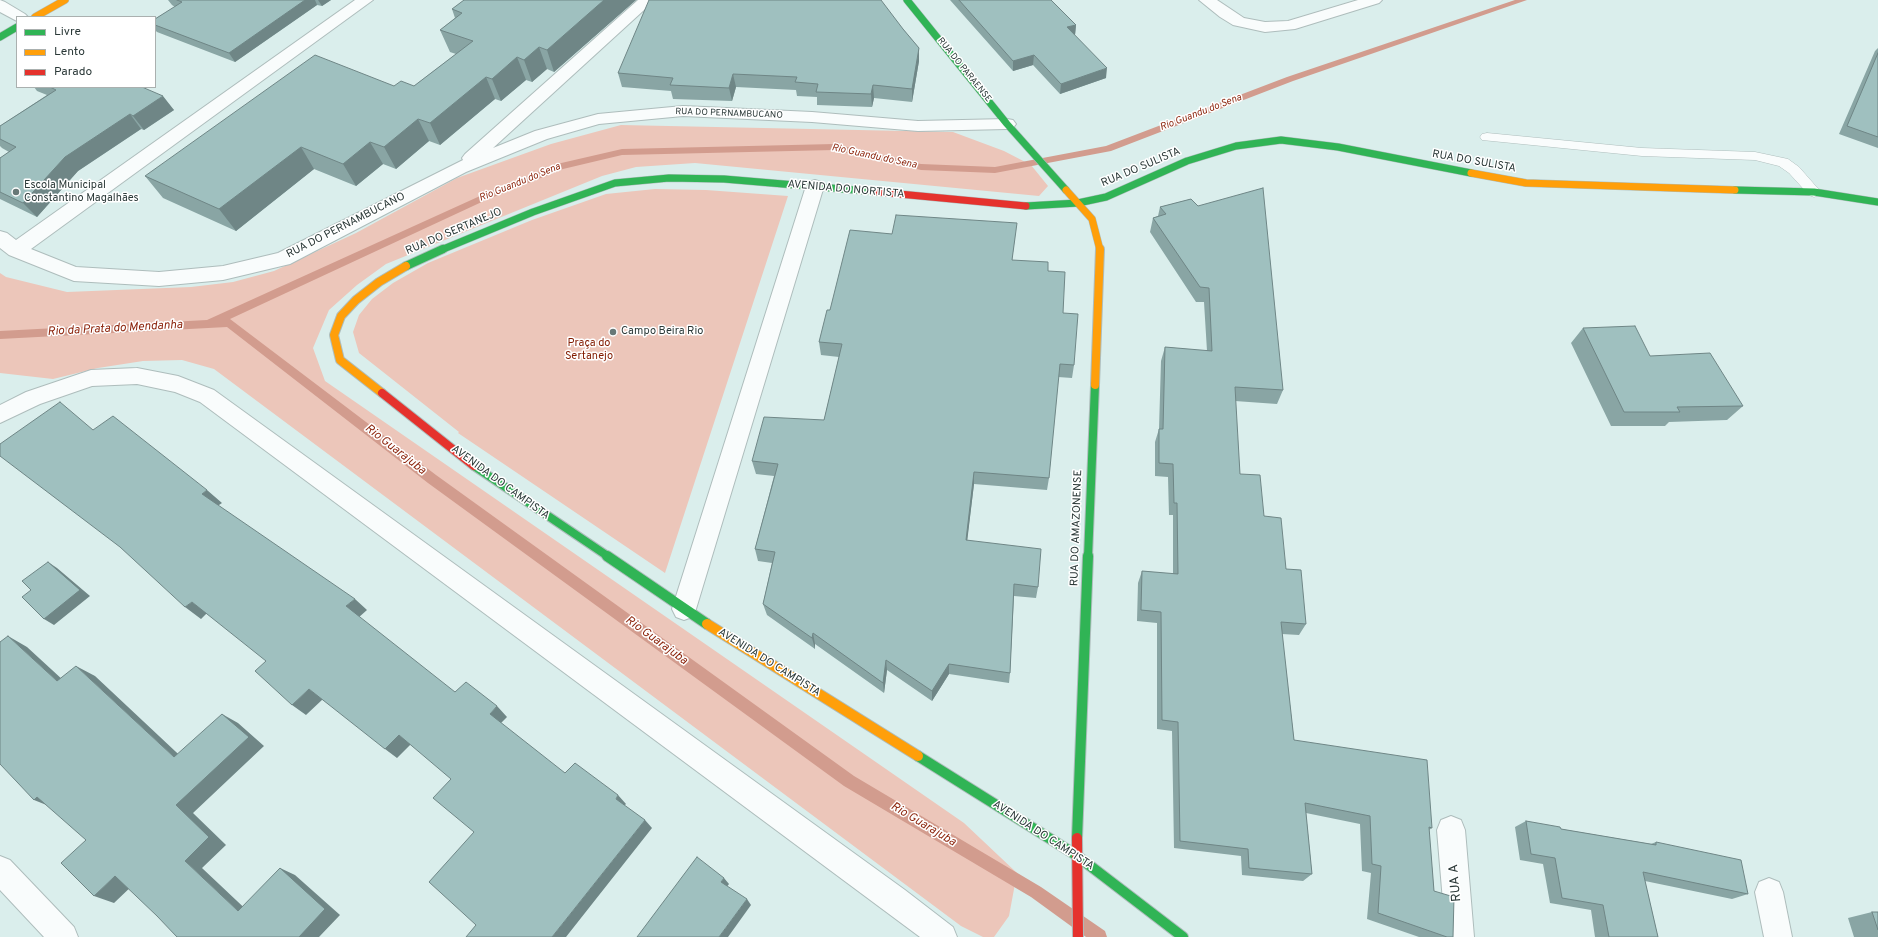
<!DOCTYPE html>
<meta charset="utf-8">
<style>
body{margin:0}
#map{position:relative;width:1878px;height:937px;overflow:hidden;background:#daeeec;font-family:Overpass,sans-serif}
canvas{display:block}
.legend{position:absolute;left:16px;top:16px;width:140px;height:72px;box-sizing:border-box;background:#fff;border:1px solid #aab0af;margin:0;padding:5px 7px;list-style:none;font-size:12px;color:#2b3938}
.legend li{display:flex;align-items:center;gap:8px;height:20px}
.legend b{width:20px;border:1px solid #aab0af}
</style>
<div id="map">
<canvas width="1878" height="937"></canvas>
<ul class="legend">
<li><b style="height:5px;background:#30b455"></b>Livre</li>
<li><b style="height:5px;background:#ff9f0a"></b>Lento</li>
<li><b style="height:5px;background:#e5322d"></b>Parado</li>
</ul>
</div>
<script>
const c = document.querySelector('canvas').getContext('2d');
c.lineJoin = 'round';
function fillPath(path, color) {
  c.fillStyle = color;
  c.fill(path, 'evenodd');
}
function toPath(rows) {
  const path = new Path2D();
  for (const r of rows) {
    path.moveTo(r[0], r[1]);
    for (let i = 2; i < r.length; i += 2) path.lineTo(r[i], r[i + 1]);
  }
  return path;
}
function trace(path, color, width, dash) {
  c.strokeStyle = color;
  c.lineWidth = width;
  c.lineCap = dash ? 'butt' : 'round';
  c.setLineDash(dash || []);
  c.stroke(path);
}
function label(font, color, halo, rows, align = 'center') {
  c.font = font + ' Overpass,sans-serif';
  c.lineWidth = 3;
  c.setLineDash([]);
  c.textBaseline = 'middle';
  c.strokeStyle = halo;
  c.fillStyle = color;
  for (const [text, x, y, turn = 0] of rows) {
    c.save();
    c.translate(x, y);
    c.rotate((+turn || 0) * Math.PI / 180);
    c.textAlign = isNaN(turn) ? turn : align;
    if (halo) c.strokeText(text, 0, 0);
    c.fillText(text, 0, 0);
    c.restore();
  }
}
fillPath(toPath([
 [621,125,953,132,1004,151,1031,165,1048,186,1039,196,695,163,636,167,602,176,386,264,357,285,329,310,313,348,325,381,964,823,1017,873,1009,916,994,937,983,937,961,926,214,369,182,360,143,361,98,368,53,379,0,373,0,273,6,277,67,292,191,287,233,282,274,271,356,233,457,178,551,144],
 [655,189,706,190,788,196,665,573,458,433,459,432,359,353,353,332,359,315,372,299,393,283,428,263,532,220,606,194]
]), '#ecc6ba');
fillPath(toPath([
 [1515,0,1527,0,1293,81,1111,151,995,173,921,170,834,150,622,155,563,169,486,200,230,319,436,475,854,776,1041,887,1105,931,1107,937,1086,937,1031,897,844,786,428,483,227,327,0,339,0,331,207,320,480,196,557,164,622,149,834,144,921,164,995,167,1106,146,1287,77,1515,0]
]), '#d29c8e');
const lane = toPath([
 [1487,133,1642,148,1755,152,1788,159,1799,167,1821,192,1819,195,1814,197,1809,195,1789,173,1779,166,1755,160,1642,156,1482,140,1480,137,1482,134,1487,133]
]);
const street = toPath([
 [0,0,5,2,25,14,28,17,17,17,17,21,15,20,0,12,0,0],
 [355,0,373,0,31,249,76,267,159,272,223,266,278,253,463,160,462,158,465,154,638,0,655,0,493,148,535,131,598,114,683,106,812,112,918,121,1007,119,1013,120,1016,124,1013,128,1007,129,918,131,812,122,683,116,599,124,547,139,466,172,290,264,223,280,159,286,74,281,9,255,0,248,0,231,7,233,16,240,355,0],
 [1199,0,1217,0,1244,18,1265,22,1288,21,1358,0,1382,0,1379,3,1295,29,1265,32,1233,25,1220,17,1199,0],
 [815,180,821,182,824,186,696,609,692,617,684,620,676,617,672,609,806,186,809,182,815,180],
 [137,368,178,376,214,390,905,890,953,927,957,937,920,937,200,402,175,392,137,384,92,386,40,404,0,423,0,405,26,392,91,370,137,368],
 [1451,816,1461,820,1465,830,1474,937,1446,937,1437,830,1441,820,1451,816],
 [0,856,10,860,74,927,78,937,44,937,0,890,0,856],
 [1769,878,1779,882,1783,892,1792,937,1764,937,1755,892,1759,882,1769,878]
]);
const fastFar2 = toPath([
 [907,0,1007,124,1066,190],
 [0,37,17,27],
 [1735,190,1814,192,1878,202],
 [1026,206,1078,203,1106,197,1187,161,1236,146,1281,140,1338,147,1471,173],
 [441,250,533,212,615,183,669,178,724,179,878,192]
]);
const fastFar1 = toPath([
 [406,266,443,249],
 [474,466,609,557],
 [1088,557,1095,385]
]);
const fast = toPath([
 [607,556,707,624],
 [918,756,1076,855,1183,937],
 [1077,838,1088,556]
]);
const slowFar2 = toPath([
 [35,17,65,0],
 [1471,173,1526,183,1735,190],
 [1066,190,1092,219,1100,250]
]);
const slowFar1 = toPath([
 [1095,385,1100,249],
 [382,393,340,360,334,335,341,316,356,300,379,282,406,266]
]);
const slow = toPath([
 [707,624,918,756]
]);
const jamFar2 = toPath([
 [878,192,1026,206]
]);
const jamFar1 = toPath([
 [382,393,474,466]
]);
const jam = toPath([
 [1077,838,1078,937]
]);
trace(lane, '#aebdbc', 1);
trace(street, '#aebdbc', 2);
trace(fastFar2, '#aebdbc', 8);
trace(fastFar1, '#aebdbc', 10);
trace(fast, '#aebdbc', 12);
trace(slowFar2, '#aebdbc', 8);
trace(slowFar1, '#aebdbc', 10);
trace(slow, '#aebdbc', 12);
trace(jamFar2, '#aebdbc', 8);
trace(jamFar1, '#aebdbc', 10);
trace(jam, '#aebdbc', 12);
fillPath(lane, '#f9fcfc');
fillPath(street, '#f9fcfc');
trace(fastFar2, '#30b455', 7);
trace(fastFar1, '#30b455', 8);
trace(fast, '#30b455', 10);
trace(slowFar2, '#ff9f0a', 7);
trace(slowFar1, '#ff9f0a', 8);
trace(slow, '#ff9f0a', 10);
trace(jamFar2, '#e5322d', 7);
trace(jamFar1, '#e5322d', 8);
trace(jam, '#e5322d', 10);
fillPath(toPath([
 [168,0,331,0,322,6,317,5,235,62,157,32,155,30,155,19,175,7,172,5],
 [636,0,554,72,547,69,532,82,526,80,501,101,495,99,440,145,429,141,396,169,383,164,356,186,314,169,236,231,163,198,145,176,394,86,414,86,456,54,450,52,440,30,455,18,452,9],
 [950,0,1051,0,1076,25,1075,35,1074,35,1106,78,1060,94,1033,65,1013,71],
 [903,29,919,48,919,61,912,102,874,98,872,107,817,105,817,97,797,96,796,90,736,87,732,101,673,99,671,91,622,87,618,73],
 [1878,48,1878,148,1839,134,1875,51],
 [34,87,142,87,174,110,144,130,141,129,78,171,37,217,0,199,0,158,9,152,2,148,0,146,0,126,47,95,37,91],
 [1191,199,1283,390,1277,404,1235,401,1240,474,1264,516,1286,569,1306,624,1299,635,1282,634,1294,740,1432,828,1429,830,1434,891,1453,937,1419,937,1367,919,1371,873,1362,871,1360,824,1306,813,1312,874,1303,881,1242,875,1241,856,1174,848,1172,731,1157,729,1157,623,1137,621,1138,583,1142,571,1173,574,1173,515,1169,515,1168,477,1155,476,1155,442,1159,429,1161,361,1165,347,1207,351,1204,302,1196,302,1150,232,1153,218,1158,216,1160,207],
 [892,234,1015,237,1012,260,1048,271,1063,313,1074,365,1072,378,1058,377,1049,478,1047,490,974,484,967,540,1038,587,1036,598,1014,596,1010,673,1009,683,949,674,932,701,887,670,884,693,815,644,815,649,767,615,763,604,772,563,758,561,755,549,774,476,756,474,752,461,824,420,839,357,821,355,819,342,830,310],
 [1583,328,1650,356,1743,406,1727,420,1669,422,1665,426,1611,426,1571,343],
 [1526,821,1561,829,1651,844,1656,842,1748,894,1732,899,1645,881,1658,937,1595,937,1591,910,1550,903,1543,864,1520,860,1515,827],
 [1872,912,1878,912,1878,937,1854,937,1848,918]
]), '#89a5a4');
fillPath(toPath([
 [305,0,315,0,317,5,235,62,229,53],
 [318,0,331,0,322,6],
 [604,0,636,0,554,72,547,50],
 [1076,25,1075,35,1066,37,1067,27],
 [539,47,547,69,532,82,524,60],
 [919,48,919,61,912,102,912,89],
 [1034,55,1033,65,1013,71,1013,61],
 [517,57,526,80,501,101,492,79],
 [1107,68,1106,78,1060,94,1061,84],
 [733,74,736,87,732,101,729,88],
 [486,77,495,99,440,145,430,123],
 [873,85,874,98,872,107,871,94],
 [163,96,174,110,144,130,133,116],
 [130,114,141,129,78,171,37,217,23,203,65,157],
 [418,119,429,141,396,169,384,147],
 [370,142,383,164,356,186,343,164],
 [301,147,314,169,236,231,219,209],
 [974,472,974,484,966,551,966,540],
 [207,490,222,503,216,507,202,494],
 [48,562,57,568,90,596,54,625,44,619],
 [355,599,367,610,358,618,346,606],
 [192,602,207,613,201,619,185,607],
 [813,633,815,644,815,649,812,638],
 [8,636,27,647,76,692,57,681],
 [886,660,887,670,884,693,883,683],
 [949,664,949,674,932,701,932,691],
 [76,666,95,676,191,766,174,757],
 [309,689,323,699,306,715,292,705],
 [497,706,507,717,500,724,490,714],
 [222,714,238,723,264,746,193,813,226,845,202,868,254,917,238,911,185,861,176,805],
 [399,735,411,744,397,758,385,749],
 [618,795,626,804,623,807,616,799],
 [37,797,54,808,34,800],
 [645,820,652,828,566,937,552,937],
 [280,868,295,875,340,915,319,937,299,937],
 [115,876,135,883,114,903,94,896],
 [724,878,729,884,726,888,721,882],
 [747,899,751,905,728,937,719,937]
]), '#6f8686');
const building = toPath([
 [177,0,305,0,229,53,155,25,155,19,182,2,177,0],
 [464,0,604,0,547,50,539,47,524,60,517,57,492,79,486,77,430,123,418,119,384,147,370,142,343,164,301,147,219,209,145,176,315,55,394,86,401,81,414,86,473,41,440,30,462,13,452,9,464,0],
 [649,0,881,0,903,29,919,48,912,89,873,85,871,94,816,92,818,84,795,82,797,77,733,74,729,88,670,85,673,78,618,73,649,0],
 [959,0,1051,0,1076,25,1067,27,1107,68,1061,84,1034,55,1013,61,959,0],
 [1878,53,1878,137,1847,126,1878,53],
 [50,87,142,87,163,96,133,116,130,114,65,157,23,203,0,192,0,158,16,147,0,139,0,126,56,90,50,87],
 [1263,188,1283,390,1235,387,1240,474,1260,475,1264,516,1281,518,1286,569,1301,570,1306,624,1281,622,1294,740,1427,760,1432,828,1429,827,1434,891,1454,897,1453,937,1447,937,1378,913,1381,866,1372,864,1370,816,1305,803,1312,874,1249,868,1248,849,1180,841,1178,722,1162,720,1161,612,1141,610,1142,571,1178,574,1177,503,1174,503,1173,464,1159,463,1159,429,1163,429,1165,347,1212,351,1209,288,1200,287,1153,218,1166,214,1160,207,1191,199,1198,206,1263,188],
 [896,215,1017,223,1012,260,1048,262,1048,271,1065,272,1063,313,1078,314,1074,365,1060,364,1049,478,974,472,966,540,1041,549,1038,587,1014,584,1010,673,949,664,932,691,886,660,883,683,813,633,812,638,763,604,775,552,755,549,778,464,752,461,764,417,824,420,842,344,819,342,827,310,830,310,850,230,892,234,896,215],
 [1635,326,1650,356,1710,353,1743,406,1677,407,1680,412,1624,412,1583,328,1635,326],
 [60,402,93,430,113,416,207,490,202,494,355,599,346,606,455,692,466,682,497,706,490,714,565,773,575,763,618,795,616,799,645,820,552,937,466,937,476,925,429,882,474,832,433,798,451,779,399,735,385,749,309,689,292,705,255,671,266,661,192,602,185,607,120,547,0,456,0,444,60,402],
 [48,562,80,590,44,619,22,597,31,590,22,581,48,562],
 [8,636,57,681,76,666,174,757,222,714,249,737,176,805,209,837,185,861,238,911,280,868,325,909,299,937,177,937,157,916,115,876,94,896,61,863,86,840,37,797,34,800,0,764,0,642,8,636],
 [1526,821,1560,827,1561,829,1656,845,1656,842,1741,860,1748,894,1643,872,1658,937,1609,937,1603,905,1562,898,1555,858,1531,854,1526,821],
 [697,857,724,878,721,882,747,899,719,937,637,937,697,857],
 [1872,912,1878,912,1878,930,1872,912]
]);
fillPath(building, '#9fc0bf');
trace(building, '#6f8686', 1);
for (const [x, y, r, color] of [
 [16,192,4,"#687877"],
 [613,332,4,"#687877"]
]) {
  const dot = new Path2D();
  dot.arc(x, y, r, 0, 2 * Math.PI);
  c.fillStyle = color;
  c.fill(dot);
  trace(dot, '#fff', 1.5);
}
label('9px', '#2b3938', '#fff', [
 ["RUA DO PARAENSE",964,70,51],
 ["RUA DO PERNAMBUCANO",729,114,2]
]);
label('italic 10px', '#8d260e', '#fff', [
 ["Rio Guandu do Sena",1201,113,-21],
 ["Rio Guandu do Sena",874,157,12],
 ["Rio Guandu do Sena",520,183,-22]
]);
label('11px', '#2b3938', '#fff', [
 ["RUA DO SULISTA",1474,162,10],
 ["RUA DO SULISTA",1141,168,-23],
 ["AVENIDA DO NORTISTA",846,190,5],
 ["RUA DO PERNAMBUCANO",346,226,-27],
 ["RUA DO SERTANEJO",454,232,-23],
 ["AVENIDA DO CAMPISTA",500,483,36],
 ["RUA DO AMAZONENSE",1077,528,-88],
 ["AVENIDA DO CAMPISTA",769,663,32],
 ["AVENIDA DO CAMPISTA",1043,836,33]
]);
label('11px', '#2b3938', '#fff', [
 ["Escola Municipal",24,186],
 ["Constantino Magalhães",24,199],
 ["Campo Beira Rio",621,332]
], 'left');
label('11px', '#821b00', '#fff', [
 ["Praça do",589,344],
 ["Sertanejo",589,357]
]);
label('italic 12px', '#8d260e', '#fff', [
 ["Rio da Prata do Mendanha",115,329,-3],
 ["Rio Guarajuba",395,450,38],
 ["Rio Guarajuba",656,641,36],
 ["Rio Guarajuba",923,825,31]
]);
label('13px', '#2b3938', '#fff', [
 ["RUA A",1456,883,-95]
]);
</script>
